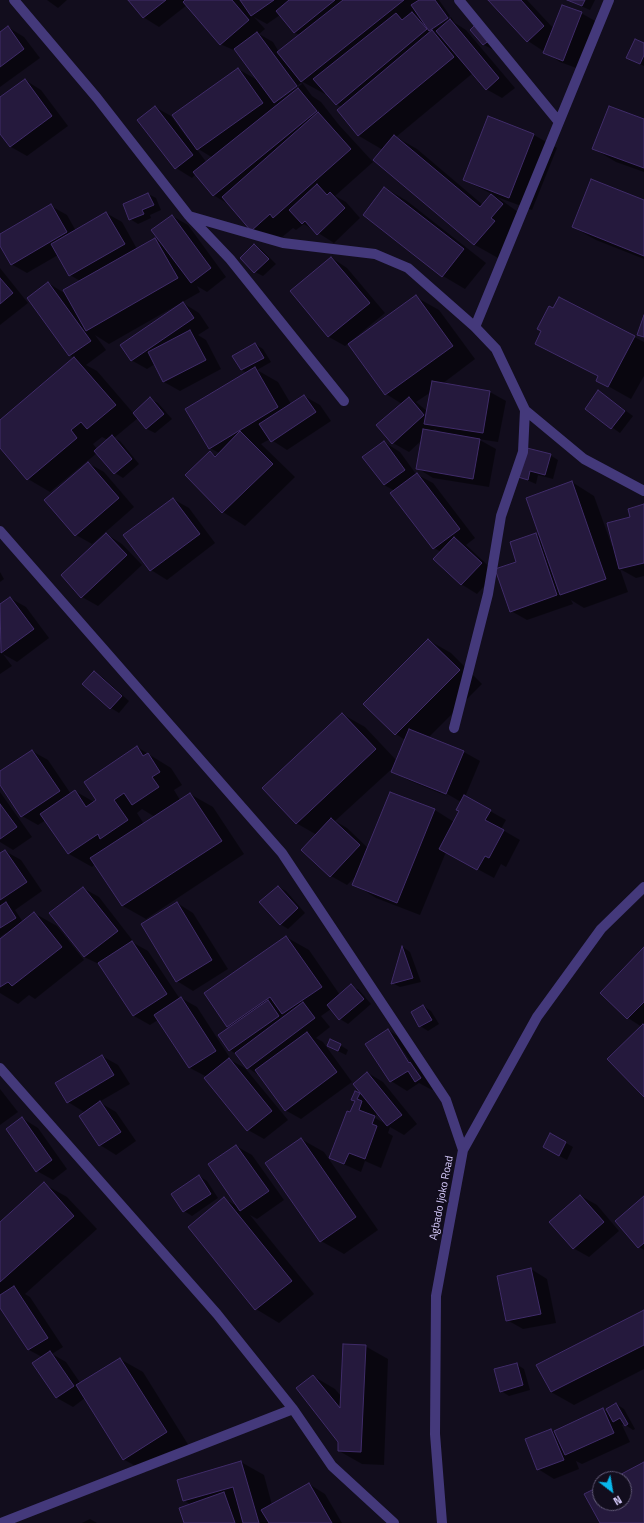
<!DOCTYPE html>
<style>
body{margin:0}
#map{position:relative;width:644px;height:1523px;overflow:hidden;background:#120d1d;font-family:"Titillium Web",sans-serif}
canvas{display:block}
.north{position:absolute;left:592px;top:1471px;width:40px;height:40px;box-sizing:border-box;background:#120d1d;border:1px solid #615977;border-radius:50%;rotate:149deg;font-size:11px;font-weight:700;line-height:16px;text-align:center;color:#d7cbfd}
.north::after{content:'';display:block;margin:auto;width:14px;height:18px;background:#09b7eb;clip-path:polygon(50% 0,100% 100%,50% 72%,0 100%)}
</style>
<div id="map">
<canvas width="644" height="1523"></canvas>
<div class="north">N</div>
</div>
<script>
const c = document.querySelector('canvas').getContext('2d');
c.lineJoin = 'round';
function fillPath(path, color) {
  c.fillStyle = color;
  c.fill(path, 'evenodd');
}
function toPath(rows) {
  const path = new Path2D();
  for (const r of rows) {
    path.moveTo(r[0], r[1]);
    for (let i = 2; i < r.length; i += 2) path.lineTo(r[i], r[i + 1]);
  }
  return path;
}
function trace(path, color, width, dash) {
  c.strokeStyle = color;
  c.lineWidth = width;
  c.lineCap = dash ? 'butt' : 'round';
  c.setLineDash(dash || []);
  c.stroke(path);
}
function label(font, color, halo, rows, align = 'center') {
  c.font = font + ' "Titillium Web",sans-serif';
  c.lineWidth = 4;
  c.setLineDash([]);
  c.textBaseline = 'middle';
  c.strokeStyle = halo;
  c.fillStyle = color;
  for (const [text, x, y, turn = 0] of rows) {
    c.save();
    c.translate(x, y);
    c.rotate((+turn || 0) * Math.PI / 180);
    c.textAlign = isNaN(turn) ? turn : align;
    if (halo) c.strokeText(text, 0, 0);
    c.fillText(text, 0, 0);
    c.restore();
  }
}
fillPath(toPath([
 [47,0,67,0,58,8],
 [130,0,439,0,450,16,435,26,435,28,451,17,455,23,466,30,515,88,502,98,486,89,473,73,396,137,417,149,483,205,492,194,464,180,489,118,534,135,557,148,532,210,497,197,525,217,513,232,517,235,498,258,475,245,374,160,383,150,359,136,338,110,342,107,336,104,326,93,325,94,301,81,312,96,321,102,339,125,373,162,335,196,346,202,360,218,334,243,304,224,296,230,293,228,275,243,252,230,230,205,213,195,196,174,192,178,176,168,155,107,171,116,188,139,238,69,259,81,238,52,220,44,187,5,159,27,143,17],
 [280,15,295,33,300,35,279,52,273,42,259,34,265,29,254,17,267,24],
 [301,83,302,84,280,100,279,99],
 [195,147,213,158,207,163],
 [490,0,527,0,554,29,581,13,597,22,579,69,560,62,528,41],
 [567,0,595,0,590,10],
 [8,27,24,37,40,58,0,87,0,33],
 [471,30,497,45,492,49,484,45],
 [644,44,644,66,627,58],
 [25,80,41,90,68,126,27,156,11,147,0,132,0,99],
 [644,120,644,172,616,162,594,149],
 [385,188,407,201,486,263,465,289,443,276],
 [148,194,156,198,161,210,150,215,151,218,138,224,130,219],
 [644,201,644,259,596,240,573,227],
 [51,206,67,215,76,231,106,213,122,222,137,249,155,239,161,243,172,216,188,225,226,277,207,292,197,286,200,292,109,344,95,335,106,350,86,365,97,371,134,414,150,399,158,403,172,419,155,433,147,429,138,418,114,438,120,441,139,464,123,478,115,473,97,453,50,492,28,479,0,447,0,421,74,358,70,355,28,298,48,283,66,294,80,281,70,275,58,255,27,273,11,264,0,244,0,235],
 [102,437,108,440,97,449,93,444],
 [254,245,262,250,276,264,263,276,255,272],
 [332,258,347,268,385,313,345,346,329,337,291,292],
 [0,268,28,303,0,325],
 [416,297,439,310,475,359,442,384,490,392,506,401,498,442,478,439,496,449,489,487,433,478,417,468,422,440,409,452,393,443,402,404,386,394],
 [431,392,427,411,416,402],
 [435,429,442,433,431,431],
 [559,298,644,342,644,376,631,399,597,380,599,377,536,344],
 [183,303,199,313,209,328,198,335,206,340,221,369,180,391,164,382,155,364,147,369,131,360],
 [255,344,263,349,271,362,257,370,278,382,291,404,304,396,320,405,331,421,287,450,270,439,261,444,295,477,245,526,223,512,210,452,217,456,219,453,210,448,247,373,242,370],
 [599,391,633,416,620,433,586,409],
 [384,442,400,452,416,474,433,483,475,538,466,545,496,573,477,594,461,584,441,552,434,548,392,493,395,491,384,485],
 [550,455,558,460,553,479,538,475,536,484,520,477],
 [88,463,104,472,134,507,92,544,76,535],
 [572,482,594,496,612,546,632,518,644,505,644,576,636,578,620,569,628,592,584,608,571,600,573,604,527,620,511,611,517,563,535,534,541,537],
 [173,499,189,508,215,543,167,580,151,570],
 [106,534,122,544,142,565,98,606,82,597],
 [0,572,4,579,0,582],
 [10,598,26,607,49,638,17,662,3,654,12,666,0,674,0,606],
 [428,640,451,653,482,684,428,738,464,752,480,761,465,797,506,820,501,829,520,840,506,867,501,864,494,878,446,852,420,915,376,898,354,884,358,874,347,885,331,876,303,850,317,835,296,823,342,714,365,727,397,761,405,740,396,734,365,704],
 [395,766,392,771,408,780,449,797,441,793,442,791,461,802,460,811,454,822,435,810,390,793,368,848,347,828,335,821],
 [94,672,102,677,129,701,119,713,111,708,83,684],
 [137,747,171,768,182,785,174,790,180,800,190,794,213,807,244,854,146,919,123,906,95,864,92,867,69,854,46,820,38,825,22,816,0,783,0,772,32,751,48,760,71,794,75,791,94,802],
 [142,809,155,817,144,824,137,813],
 [0,792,32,837,13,850,0,842],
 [5,851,21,860,42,891,15,910,23,922,34,913,57,926,84,960,35,999,29,995,18,1004,0,993,0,940,7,935,6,933,0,937,0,854],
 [278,887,286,891,305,913,288,929,280,924],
 [83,888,99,897,133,941,132,942,148,951,180,999,181,998,197,1007,232,1061,245,1068,288,1120,264,1139,248,1130,207,1077,190,1068,158,1020,150,1025,134,1016,101,965,84,957],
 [177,903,193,913,228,969,193,991,177,981,142,925],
 [286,937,309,950,340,995,351,986,359,990,371,1004,348,1024,340,1019,331,1009,321,1016,330,1027,316,1038,323,1042,352,1082,301,1119,285,1110,260,1076,248,1068,237,1055,230,1050,220,1036,231,1028,228,1026],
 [403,947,410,952,421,982,400,987,392,983],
 [644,949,644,1096,642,1027,628,1018,602,993],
 [423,1006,431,1011,439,1024,428,1031,420,1026],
 [388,1030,404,1040,436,1088,432,1090,419,1083,407,1091,391,1081],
 [395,1039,422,1078,420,1078,394,1040],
 [340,1045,348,1050,346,1055,328,1046],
 [102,1056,118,1065,130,1084,99,1102,116,1112,136,1141,116,1155,100,1145,80,1117,92,1109,91,1107,84,1112,68,1102],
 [368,1073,383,1082,417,1124,404,1135,390,1127,388,1133,393,1136,381,1168,365,1161,361,1172,330,1158,351,1114,355,1101,352,1100,359,1094,365,1097],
 [377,1112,386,1124,375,1118],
 [0,1089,18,1112,0,1125],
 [22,1118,38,1128,67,1169,53,1180,37,1171],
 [301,1139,324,1152,378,1230,344,1254,321,1241],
 [566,1143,573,1147,567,1160,552,1152],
 [236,1146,252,1155,284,1200,257,1219,250,1215,314,1294,279,1323,256,1309,189,1227,224,1199,239,1207],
 [199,1176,207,1181,218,1198,192,1216,184,1211],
 [44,1184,67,1197,97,1229,25,1294,30,1297,63,1347,52,1354,66,1362,81,1384,120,1359,143,1372,189,1446,146,1472,123,1459,85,1398,73,1407,57,1398,33,1364,42,1357,29,1350,0,1306,0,1223],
 [581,1196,597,1205,619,1231,589,1257,573,1248],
 [644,1197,644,1250,639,1247,616,1221],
 [531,1269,547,1279,556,1323,523,1329,507,1320],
 [644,1311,644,1369,574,1405,551,1392],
 [365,1346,388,1359,384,1465,362,1464,339,1451,339,1441,313,1376,335,1389,341,1396],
 [516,1364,524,1369,530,1390,509,1396,501,1391],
 [616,1404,624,1409,635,1429,633,1430,624,1424,622,1425,630,1442,582,1464,576,1461,579,1469,554,1479,538,1469,551,1430,554,1431,603,1409,609,1413],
 [241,1462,264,1475,272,1505,309,1484,325,1494,342,1523,185,1523,191,1505,184,1500],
 [90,1519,97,1523,82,1523]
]), '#0007');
const building = toPath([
 [128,0,166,0,143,18,128,0],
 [185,0,232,0,249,20,220,45,183,2,185,0],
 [240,0,274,0,251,16,240,0],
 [289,0,335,0,294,33,276,11,289,0],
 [343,0,404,0,301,82,277,52,343,0],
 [419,0,435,0,448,18,429,31,411,5,419,0],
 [488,0,521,0,544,26,527,42,488,0],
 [567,0,585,0,582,6,567,0],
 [562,5,582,12,563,61,543,53,562,5],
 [412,12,427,29,336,105,313,79,396,13,402,20,412,12],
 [450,19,499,78,486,90,436,31,450,19],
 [476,24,490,40,483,45,470,30,476,24],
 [8,26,24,49,0,67,0,32,8,26],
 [432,30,454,57,358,136,337,110,432,30],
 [257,32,297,86,274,103,234,49,257,32],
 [635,39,644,43,644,55,640,64,626,58,635,39],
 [238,68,263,103,197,150,172,115,238,68],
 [25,79,52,116,10,147,0,134,0,97,25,79],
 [298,88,317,111,213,196,193,172,298,88],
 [155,106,193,155,175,169,137,120,155,106],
 [609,106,644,119,644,168,592,149,609,106],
 [318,112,351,149,273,218,270,214,251,231,222,197,318,112],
 [488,116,534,134,509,198,463,180,488,116],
 [394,135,480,207,491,194,503,204,491,218,495,221,474,245,373,160,394,135],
 [591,179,644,200,644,256,572,227,591,179],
 [317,184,327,195,330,192,345,208,317,235,305,221,302,224,289,210,317,184],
 [384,187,464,249,442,277,363,215,384,187],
 [148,193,154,205,142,210,144,214,129,220,123,204,148,193],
 [51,204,67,232,11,265,0,246,0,234,51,204],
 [106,212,125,244,69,276,51,244,106,212],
 [172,215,211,268,191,283,151,230,172,215],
 [155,238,178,278,86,331,63,290,155,238],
 [254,244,269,259,254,273,240,258,254,244],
 [331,257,370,303,328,337,290,291,331,257],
 [0,278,13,293,0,304,0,278],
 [48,282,91,341,69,356,27,298,48,282],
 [416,295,453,346,385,395,348,344,416,295],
 [559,297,635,336,608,387,596,381,598,376,535,344,541,331,537,329,549,306,553,308,559,297],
 [183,302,194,318,131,361,120,345,183,302],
 [644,315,644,337,637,335,644,315],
 [190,330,206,360,163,382,148,352,190,330],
 [255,343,264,358,241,370,232,356,255,343],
 [74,357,116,405,87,429,81,422,71,430,77,438,27,480,0,448,0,420,74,357],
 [255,367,278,407,209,449,185,409,255,367],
 [432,381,490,391,483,433,424,424,432,381],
 [598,390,625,411,611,429,585,409,598,390],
 [304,395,316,412,271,442,259,424,304,395],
 [150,397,164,414,146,429,133,413,150,397],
 [409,397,424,415,392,444,376,425,409,397],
 [423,429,480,439,473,479,416,469,423,429],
 [240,431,273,464,222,513,185,475,210,451,215,457,240,431],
 [112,435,132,459,114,474,94,451,112,435],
 [384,441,405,470,384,485,362,457,384,441],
 [527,448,551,454,545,475,530,471,528,480,518,477,527,448],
 [88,462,119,498,75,536,44,500,88,462],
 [417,473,460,529,433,549,390,493,417,473],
 [572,481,606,579,560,595,526,498,572,481],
 [173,498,200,534,150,571,123,535,173,498],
 [644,504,644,563,619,569,607,523,630,517,628,509,644,504],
 [106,533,127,555,81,598,61,575,106,533],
 [536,533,557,595,510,612,495,569,516,562,510,542,536,533],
 [454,537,482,563,461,585,433,559,454,537],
 [10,597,34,629,1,653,0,604,10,597],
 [428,639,460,670,395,735,363,704,428,639],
 [94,671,122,696,110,709,82,684,94,671],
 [342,713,376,749,296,824,262,788,342,713],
 [409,729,464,751,446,794,391,772,409,729],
 [137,746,143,756,148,753,160,772,152,777,159,787,132,805,124,793,114,800,128,820,100,839,98,834,68,854,40,814,75,790,86,807,96,800,84,782,137,746],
 [32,750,60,791,21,817,0,785,0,771,32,750],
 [390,792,435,809,397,903,352,885,390,792],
 [190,793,222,841,122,906,90,858,190,793],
 [464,795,491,810,485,820,504,830,489,858,485,856,477,870,439,849,459,811,456,810,464,795],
 [0,804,17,827,0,839,0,804],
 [331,818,360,845,330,877,301,850,331,818],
 [5,850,27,882,0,900,0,853,5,850],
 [278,886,298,908,280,925,259,902,278,886],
 [83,887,118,931,84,957,49,913,83,887],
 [6,902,16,918,0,928,0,906,6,902],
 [177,902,212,960,176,982,141,924,177,902],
 [34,912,62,947,12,986,8,982,0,987,0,939,34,912],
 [286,936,322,987,282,1014,270,997,227,1027,204,993,286,936],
 [132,941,167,994,133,1016,98,963,132,941],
 [402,946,413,978,391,984,402,946],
 [644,947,644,1002,627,1019,600,993,644,947],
 [351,984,364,999,339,1020,327,1005,351,984],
 [181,997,216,1051,189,1068,154,1015,181,997],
 [268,1000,279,1016,229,1051,218,1035,268,1000],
 [303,1002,315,1018,247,1069,235,1053,303,1002],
 [423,1005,432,1020,419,1027,411,1012,423,1005],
 [643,1024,644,1025,644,1097,607,1059,643,1024],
 [388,1029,409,1063,410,1062,421,1078,415,1082,408,1071,390,1082,365,1044,388,1029],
 [307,1032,337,1072,285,1111,255,1070,307,1032],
 [330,1039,341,1044,338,1051,327,1046,330,1039],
 [102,1055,114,1075,67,1103,55,1083,102,1055],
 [229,1058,272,1111,247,1131,204,1078,229,1058],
 [367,1072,402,1115,387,1126,353,1084,367,1072],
 [355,1091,360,1093,357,1099,362,1101,359,1110,375,1116,372,1124,377,1126,365,1159,349,1153,344,1164,329,1158,347,1111,350,1112,355,1101,351,1100,355,1091],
 [100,1101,121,1132,99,1146,79,1116,100,1101],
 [22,1117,52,1160,36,1172,6,1129,22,1117],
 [550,1133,566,1142,559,1156,543,1147,550,1133],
 [301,1138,356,1217,320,1242,265,1163,301,1138],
 [236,1145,269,1191,240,1211,208,1164,236,1145],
 [199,1175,211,1194,183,1212,171,1194,199,1175],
 [44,1182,74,1216,0,1282,0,1222,44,1182],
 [580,1195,604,1222,573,1249,549,1222,580,1195],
 [644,1196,644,1243,638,1248,615,1221,644,1196],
 [224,1197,292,1281,255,1310,188,1227,224,1197],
 [531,1268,541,1314,506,1321,497,1276,531,1268],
 [14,1286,48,1338,28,1350,0,1308,0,1295,14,1286],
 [644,1310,644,1345,551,1392,536,1365,644,1310],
 [343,1344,366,1345,361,1452,338,1451,338,1442,296,1388,313,1375,340,1408,343,1344],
 [50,1351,74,1386,56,1398,32,1363,50,1351],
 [120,1358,167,1432,123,1460,76,1385,120,1358],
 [517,1363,523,1385,500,1392,494,1369,517,1363],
 [616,1403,628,1424,625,1426,620,1418,613,1422,606,1409,616,1403],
 [603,1408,614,1433,565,1455,554,1431,603,1408],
 [551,1429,564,1460,537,1470,525,1439,551,1429],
 [241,1461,259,1523,243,1523,233,1487,183,1501,177,1480,241,1461],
 [644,1462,644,1523,600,1523,584,1494,600,1486,600,1503,624,1503,624,1479,612,1479,644,1462],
 [309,1483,332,1523,269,1523,261,1510,309,1483],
 [224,1492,235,1523,184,1523,179,1508,224,1492]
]);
fillPath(building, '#25193d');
trace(building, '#402c69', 1);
trace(toPath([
 [14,0,97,98,189,216,283,243,375,254,408,268,475,327,496,349,525,410,584,459,644,491],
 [459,0,559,122],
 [190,217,230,259,344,401],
 [475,327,609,0],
 [0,531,282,853,446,1100,463,1150],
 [454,728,488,594,501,516,523,452,525,410],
 [0,1068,217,1314,293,1409,332,1466,394,1523],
 [1,1523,293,1409],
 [442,1523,435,1434,436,1296,463,1150,537,1017,601,929,644,887]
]), '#44397b', 10);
label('11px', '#d7cbfd', '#120d1d', [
 ["Agbado Ijoko Road",442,1198,-79]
]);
</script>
